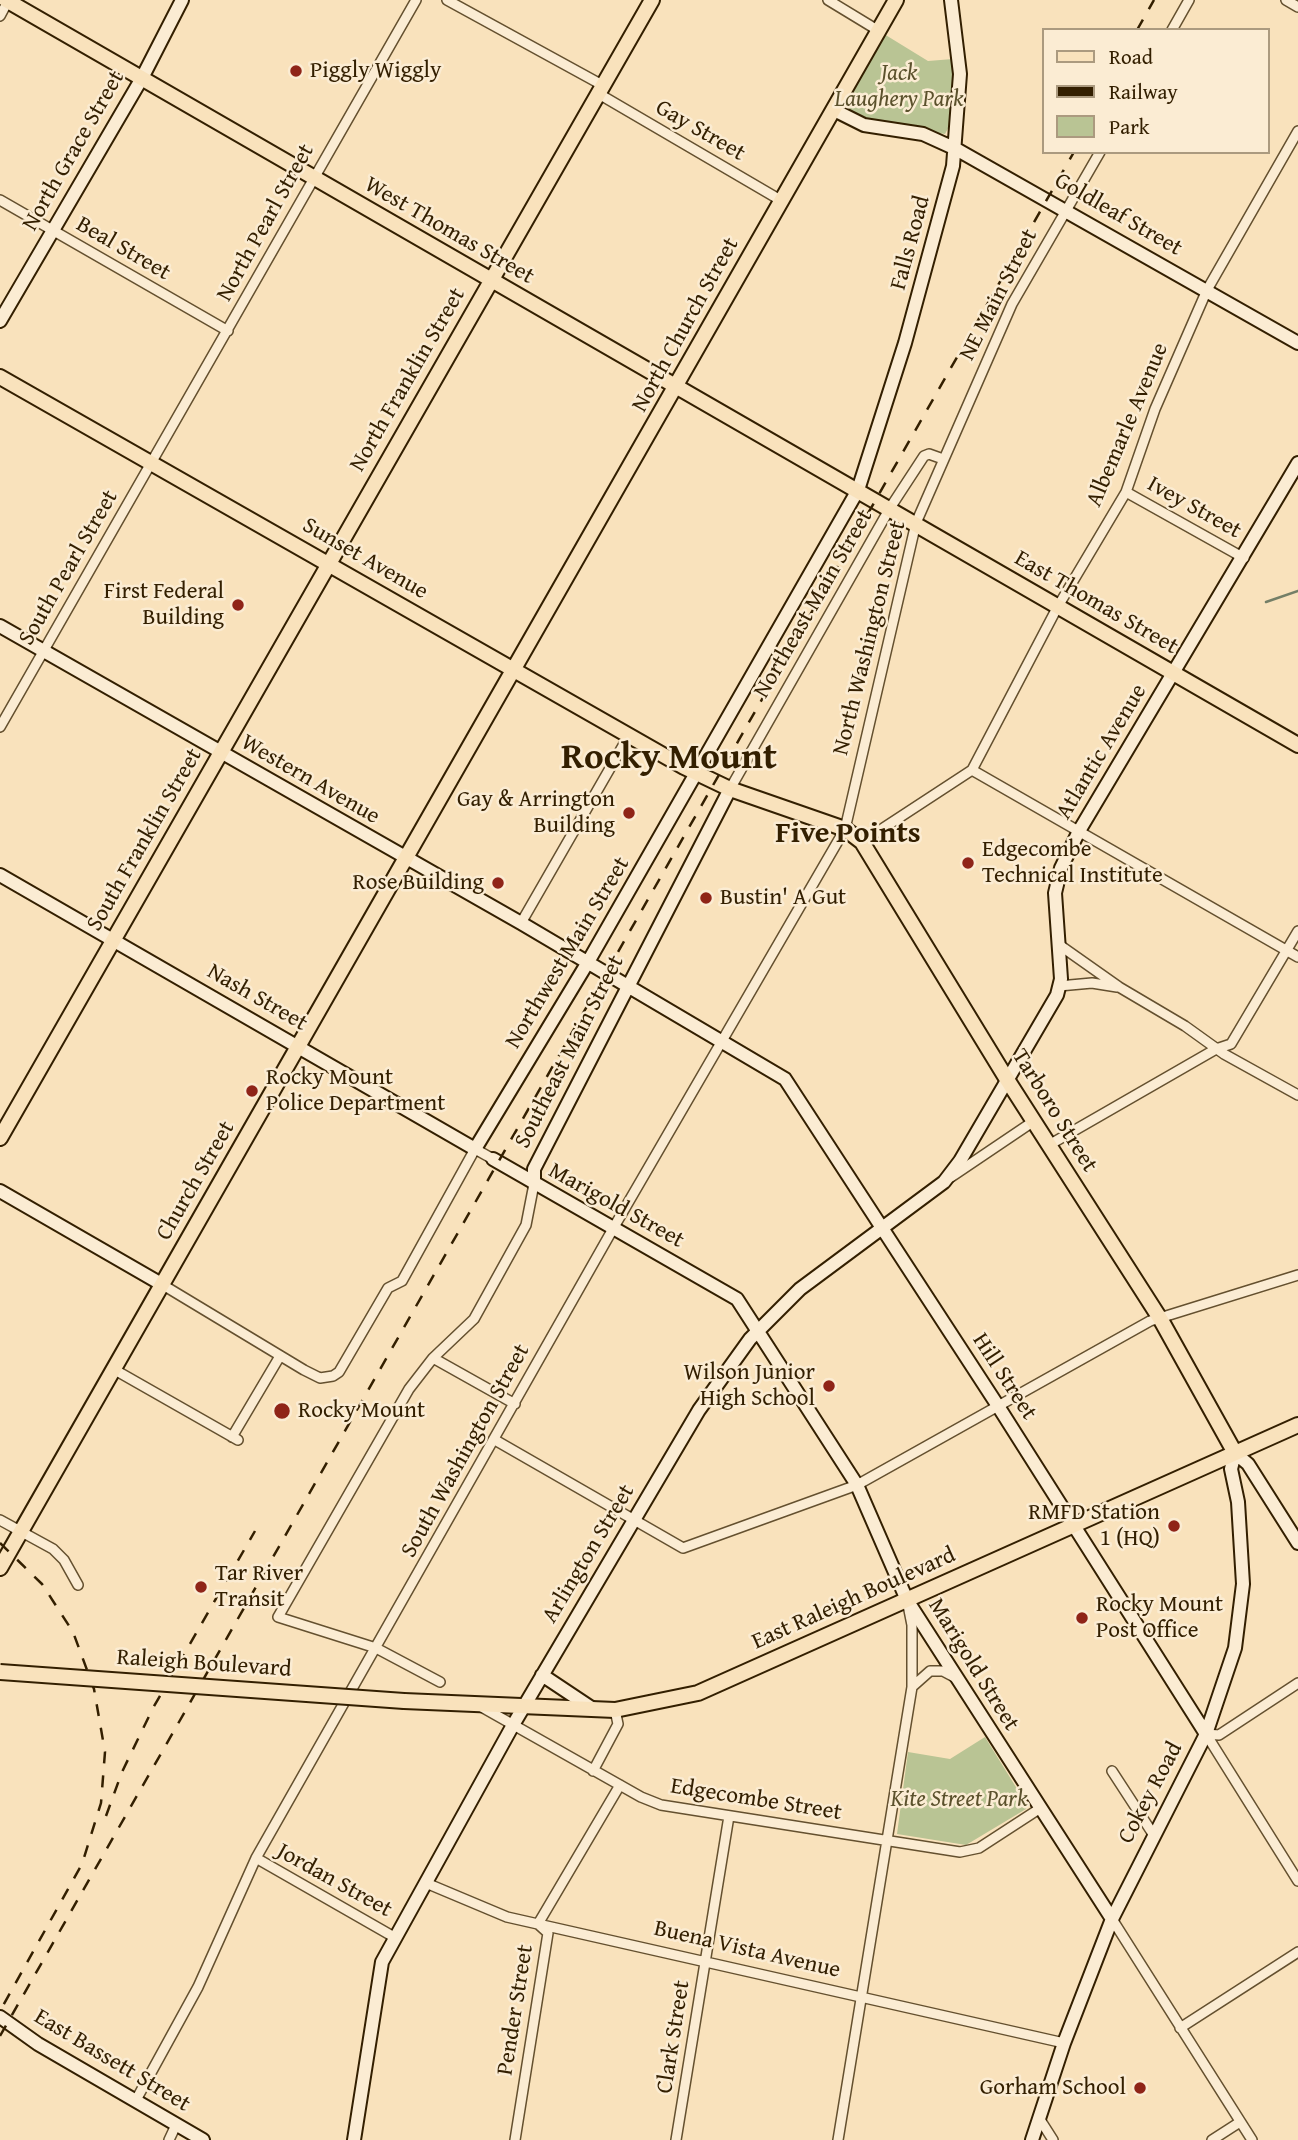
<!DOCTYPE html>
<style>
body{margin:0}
#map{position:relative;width:1298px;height:2140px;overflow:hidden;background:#f9e2bc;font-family:"Gentium Book Plus",serif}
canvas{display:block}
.legend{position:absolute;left:1042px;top:28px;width:228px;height:126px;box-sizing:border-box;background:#fbecd3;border:2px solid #ab9a7f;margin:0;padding:9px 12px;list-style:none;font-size:21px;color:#331f00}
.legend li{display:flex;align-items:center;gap:14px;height:35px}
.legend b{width:35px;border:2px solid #ab9a7f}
</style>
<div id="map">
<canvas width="1298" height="2140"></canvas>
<ul class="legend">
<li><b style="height:9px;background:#f9e2bc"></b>Road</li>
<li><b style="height:9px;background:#331f00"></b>Railway</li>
<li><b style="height:19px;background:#b9c494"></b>Park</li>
</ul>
</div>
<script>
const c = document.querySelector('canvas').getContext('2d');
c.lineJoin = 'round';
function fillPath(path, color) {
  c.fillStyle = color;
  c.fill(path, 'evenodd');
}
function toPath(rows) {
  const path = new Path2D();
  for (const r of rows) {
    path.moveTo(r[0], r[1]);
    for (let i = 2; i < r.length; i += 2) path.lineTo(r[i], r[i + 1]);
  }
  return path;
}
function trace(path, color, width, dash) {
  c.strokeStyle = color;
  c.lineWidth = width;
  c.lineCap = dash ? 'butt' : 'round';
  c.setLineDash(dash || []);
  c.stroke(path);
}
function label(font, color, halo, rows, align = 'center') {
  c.font = font + ' "Gentium Book Plus",serif';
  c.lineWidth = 5;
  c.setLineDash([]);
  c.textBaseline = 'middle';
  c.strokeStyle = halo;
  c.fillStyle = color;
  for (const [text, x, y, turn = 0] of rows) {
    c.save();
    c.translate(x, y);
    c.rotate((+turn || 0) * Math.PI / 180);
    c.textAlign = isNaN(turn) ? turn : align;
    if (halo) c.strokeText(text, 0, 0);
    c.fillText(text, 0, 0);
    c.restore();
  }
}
fillPath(toPath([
 [884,34,928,61,953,59,953,119,945,134,884,124,849,111,847,101],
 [985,1737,1027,1805,1026,1809,966,1845,897,1834,908,1752,950,1759]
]), '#b9c494');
trace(toPath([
 [1266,602,1298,591]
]), '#747f67', 2.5);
const street = toPath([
 [447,0,604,86],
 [828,0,879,31],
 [1286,0,1298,7],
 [0,16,8,1],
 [1172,30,1189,0],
 [599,94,782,201],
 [0,200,228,331],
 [1126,492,1244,558],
 [0,727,416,0],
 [972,770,1057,608,1126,492,1155,409,1207,290,1298,131],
 [730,789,890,508,924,456,929,454,943,459],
 [862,842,972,770,1298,957],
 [521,923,628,737],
 [1058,944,1119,987,1185,1026,1224,1054,1298,1095],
 [1059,986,1092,983,1117,987],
 [1049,1145,1216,1049,1231,1044,1298,931],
 [951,1177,1034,1121],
 [163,1285,304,1370,320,1378,333,1376,339,1372,388,1288,402,1281,475,1149,493,1159],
 [433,1358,515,1404],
 [115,1370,238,1440],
 [232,1437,280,1356],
 [495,1440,683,1548,857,1485,1150,1321,1298,1275],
 [0,1520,53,1549,64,1560,78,1585],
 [440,1682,376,1648,278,1617,409,1389,433,1358,474,1319,526,1225,534,1184],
 [912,1687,930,1671,943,1671,958,1679],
 [480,1706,641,1797,661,1805,960,1852,979,1848,1039,1809],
 [1206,1734,1298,1881],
 [1206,1734,1219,1735,1298,1683],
 [593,1771,618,1724,615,1710],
 [1112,1771,1153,1834],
 [256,1858,394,1937],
 [426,1883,507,1917,1064,2043],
 [1112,1919,1252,2140],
 [1180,2028,1298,1952],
 [136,2100,198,1987,256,1858,614,1227,845,829,916,523,1012,304,1100,152],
 [1039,2118,1053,2140],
 [169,2140,176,2125],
 [515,2140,548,1933,538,1924,620,1785],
 [676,2140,729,1816],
 [838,2140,912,1687,912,1625,908,1605],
 [1212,2140,1240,2122]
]);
const secondary = toPath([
 [834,110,864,125,923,134,956,149,1298,343],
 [0,321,142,78,182,0],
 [0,626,521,923,785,1079,998,1406,1206,1734],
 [0,875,475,1149,588,962,858,490,905,343,953,166,960,74,951,0],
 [493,1159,737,1299,857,1485,907,1600,1112,1919],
 [534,1184,534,1169,730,789],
 [0,1191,163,1285],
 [542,1675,593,1709],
 [0,2017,38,2044,203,2140],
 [354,2140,382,1962,513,1725,699,1410,750,1339,800,1289,944,1182,960,1161,1057,995,1061,979,1055,893,1061,868,1079,831,1298,463],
 [1032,2140,1064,2043,1112,1919,1206,1734,1235,1648,1243,1584,1238,1502,1231,1469,1235,1453,1248,1464,1298,1543]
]);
const primary = toPath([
 [6,0,1298,745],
 [0,377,684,767,730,789,845,829,862,842,1008,1081,1161,1320,1235,1453],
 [0,1138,652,0],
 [0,1568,896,0],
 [404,1701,615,1710,698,1693,1298,1425]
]);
trace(street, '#64502f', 12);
trace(secondary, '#331f00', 16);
trace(primary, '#331f00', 18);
trace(street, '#fbecd3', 9);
trace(secondary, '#fbecd3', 12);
trace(primary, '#f9e2bc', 14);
trace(toPath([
 [1137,30,1154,0],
 [0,1543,42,1584,73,1632,94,1689,105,1752,101,1803,82,1864,0,2011],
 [106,1816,122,1772,153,1708,255,1531],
 [0,2036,1074,152]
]), '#331f00', 2.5, [12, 12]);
const primaryBridge = toPath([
 [0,1672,404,1701]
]);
trace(primaryBridge, '#331f00', 18, []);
trace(primaryBridge, '#f9e2bc', 14);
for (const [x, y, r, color] of [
 [296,71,7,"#8f2418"],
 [238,605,7,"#8f2418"],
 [629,813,7,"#8f2418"],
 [968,863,7,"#8f2418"],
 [498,883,7,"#8f2418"],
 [706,898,7,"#8f2418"],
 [252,1091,7,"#8f2418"],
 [829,1386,7,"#8f2418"],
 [282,1411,9,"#8f2418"],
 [1174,1526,7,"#8f2418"],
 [201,1587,7,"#8f2418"],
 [1082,1618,7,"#8f2418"],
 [1140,2088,7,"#8f2418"]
]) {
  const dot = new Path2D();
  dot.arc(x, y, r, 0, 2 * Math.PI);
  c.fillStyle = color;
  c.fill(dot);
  trace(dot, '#fbecd3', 2.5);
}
label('23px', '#331f00', '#fbecd3', [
 ["Piggly Wiggly",310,71],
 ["First Federal",224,592,"right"],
 ["Building",224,618,"right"],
 ["Gay & Arrington",615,800,"right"],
 ["Building",615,826,"right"],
 ["Edgecombe",982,850],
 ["Technical Institute",982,876],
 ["Rose Building",484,883,"right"],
 ["Bustin' A Gut",720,898],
 ["Rocky Mount",266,1078],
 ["Police Department",266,1104],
 ["Wilson Junior",815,1373,"right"],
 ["High School",815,1399,"right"],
 ["Rocky Mount",298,1411],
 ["RMFD Station",1160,1513,"right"],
 ["1 (HQ)",1160,1539,"right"],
 ["Tar River",215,1574],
 ["Transit",215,1600],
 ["Rocky Mount",1096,1605],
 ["Post Office",1096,1631],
 ["Gorham School",1126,2088,"right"]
], 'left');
label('italic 23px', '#5b512c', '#fbecd3', [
 ["Jack",899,74],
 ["Laughery Park",899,100],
 ["Kite Street Park",959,1800]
]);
label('23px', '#331f00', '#fbecd3', [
 ["Gay Street",700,131,30],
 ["North Grace Street",74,151,-60],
 ["Goldleaf Street",1118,215,30],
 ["North Pearl Street",266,223,-61],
 ["West Thomas Street",449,231,30],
 ["Falls Road",911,243,-75],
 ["Beal Street",123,249,30],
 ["NE Main Street",999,295,-63],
 ["North Church Street",686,325,-61],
 ["North Franklin Street",408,380,-60],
 ["Albemarle Avenue",1128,425,-67],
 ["Ivey Street",1194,508,29],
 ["Sunset Avenue",365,559,30],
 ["South Pearl Street",69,568,-60],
 ["East Thomas Street",1096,603,30],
 ["Northeast Main Street",814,604,-60],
 ["North Washington Street",870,638,-76],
 ["Atlantic Avenue",1102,752,-59],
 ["Western Avenue",310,780,30],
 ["South Franklin Street",145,840,-60],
 ["Northwest Main Street",568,953,-59],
 ["Nash Street",257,998,30],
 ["Southeast Main Street",570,1052,-63],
 ["Tarboro Street",1054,1111,58],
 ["Church Street",196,1181,-60],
 ["Marigold Street",616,1206,29],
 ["Hill Street",1004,1377,57],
 ["South Washington Street",466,1451,-61],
 ["Arlington Street",589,1554,-59],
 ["East Raleigh Boulevard",854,1599,-24],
 ["Raleigh Boulevard",204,1664,4],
 ["Marigold Street",973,1665,58],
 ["Cokey Road",1151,1793,-62],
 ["Edgecombe Street",756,1800,9],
 ["Jordan Street",334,1881,29],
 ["Buena Vista Avenue",747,1950,13],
 ["Pender Street",516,2010,-81],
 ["Clark Street",674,2037,-81],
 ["East Bassett Street",112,2061,31]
]);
label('bold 30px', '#331f00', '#fbecd3', [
 ["Five Points",848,834]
]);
label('bold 37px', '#331f00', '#fbecd3', [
 ["Rocky Mount",669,759]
]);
</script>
